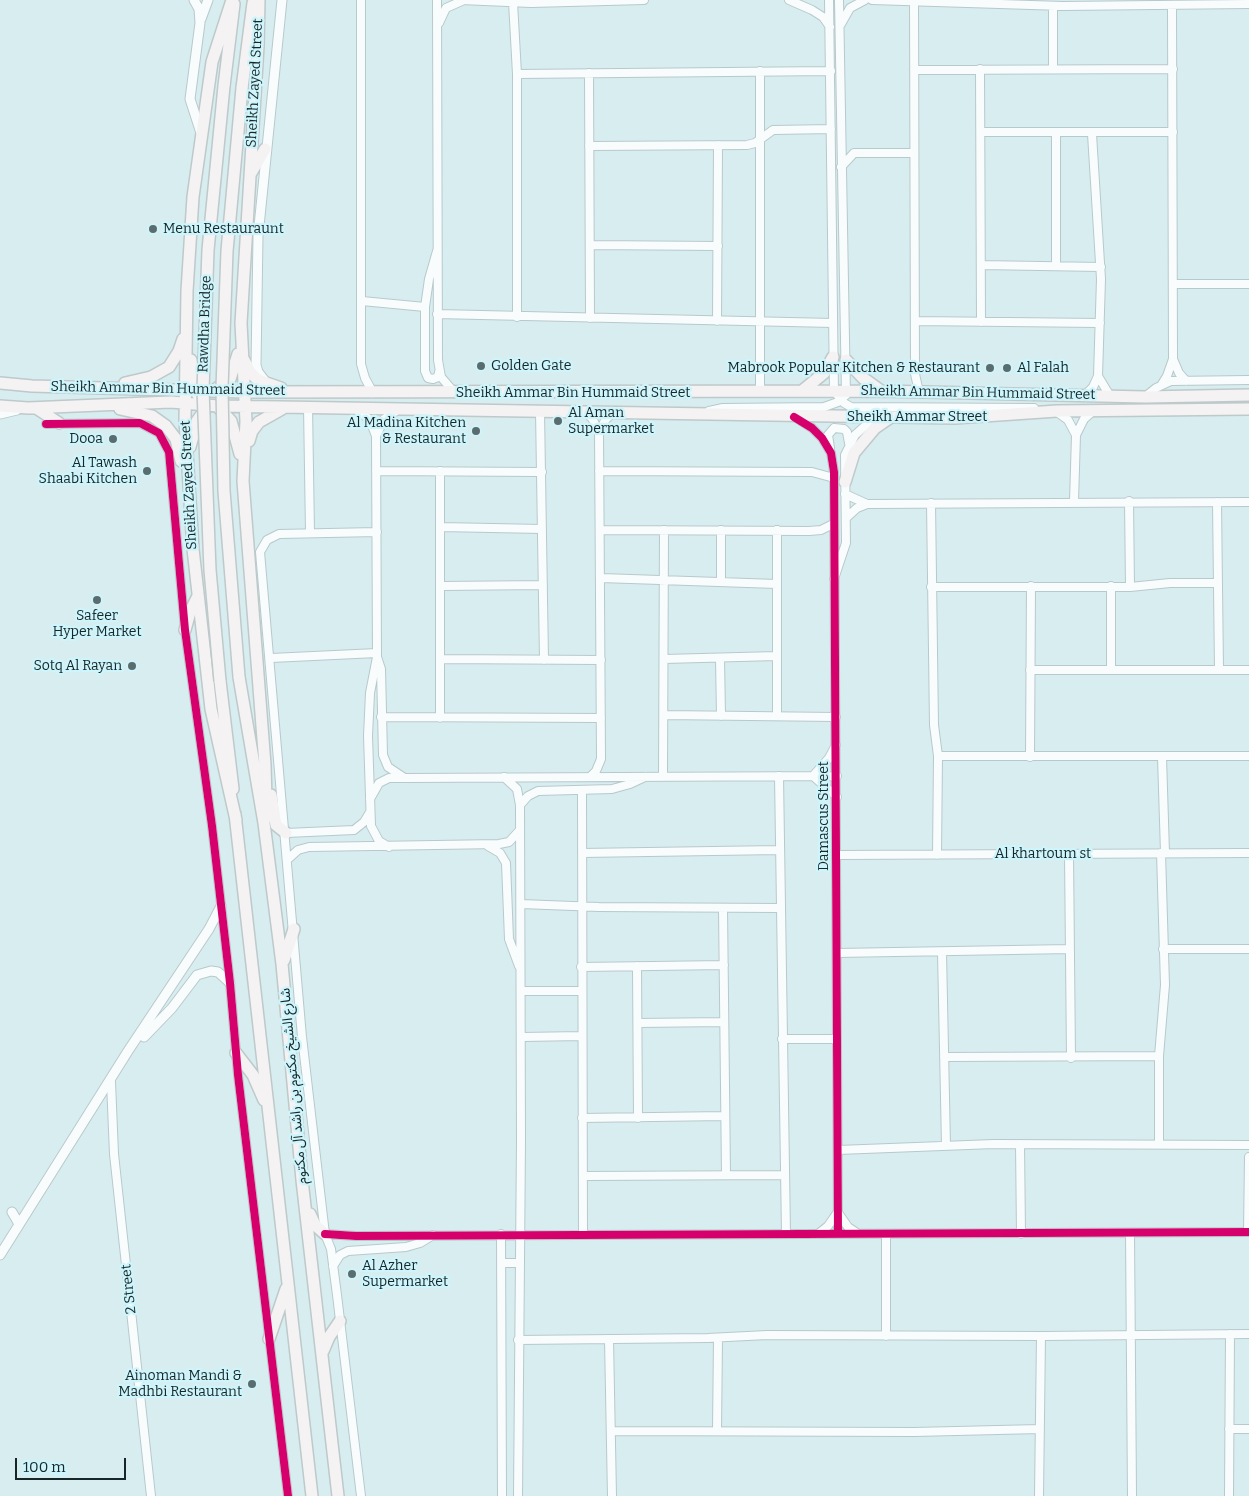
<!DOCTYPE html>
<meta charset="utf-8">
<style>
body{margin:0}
#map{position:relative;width:1249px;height:1496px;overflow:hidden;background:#d8edf0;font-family:Bitter,serif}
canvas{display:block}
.scale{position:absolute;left:15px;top:1458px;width:111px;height:22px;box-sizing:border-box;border:2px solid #172729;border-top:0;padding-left:6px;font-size:15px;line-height:18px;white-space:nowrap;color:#172729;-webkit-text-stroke:4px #cdf5fb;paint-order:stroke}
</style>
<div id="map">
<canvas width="1249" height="1496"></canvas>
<div class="scale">100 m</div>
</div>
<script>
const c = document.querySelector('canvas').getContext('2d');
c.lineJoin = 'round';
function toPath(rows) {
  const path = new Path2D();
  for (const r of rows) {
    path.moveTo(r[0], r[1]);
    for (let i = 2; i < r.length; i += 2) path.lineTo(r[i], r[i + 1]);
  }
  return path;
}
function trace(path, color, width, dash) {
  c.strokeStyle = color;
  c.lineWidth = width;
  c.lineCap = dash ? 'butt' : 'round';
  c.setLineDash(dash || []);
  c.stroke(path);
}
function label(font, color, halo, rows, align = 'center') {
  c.font = font + ' Bitter,"Noto Sans Arabic",serif';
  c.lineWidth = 4.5;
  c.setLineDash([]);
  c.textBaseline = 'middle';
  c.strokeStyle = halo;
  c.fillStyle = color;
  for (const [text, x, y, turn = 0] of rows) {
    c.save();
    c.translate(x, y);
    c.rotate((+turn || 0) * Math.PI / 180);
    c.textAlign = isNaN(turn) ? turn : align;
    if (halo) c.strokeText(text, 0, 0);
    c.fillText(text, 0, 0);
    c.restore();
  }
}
const minor = toPath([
 [361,0,361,364,365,378,373,393],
 [437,0,438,360,441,377,454,392],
 [461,0,531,3,644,0],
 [789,0,812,10,823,17,830,27],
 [829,0,834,391,844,403,851,407,1034,408],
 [872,0,1063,6,1249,4],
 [914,0,915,374,919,392],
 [513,2,517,74,517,317],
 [1172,5,1173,359,1179,373,1186,381],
 [439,23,446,8,464,0],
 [841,24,850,8,865,0],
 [1053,68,1053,6],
 [980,69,981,322],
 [914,70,1173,69],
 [760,71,760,392],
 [589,73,590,318],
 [517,74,831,71],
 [981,132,1173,132],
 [589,146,747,145,755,143,773,130,831,129],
 [841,167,854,153,914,153],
 [590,245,718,246],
 [437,251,429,279,425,307,425,371,428,378,433,379,438,377,439,372],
 [981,265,1101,267],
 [1056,266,1056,133],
 [1173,284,1249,284],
 [362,301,425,307],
 [437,314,833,323],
 [717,321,718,145],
 [915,321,1100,323],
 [1098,376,1110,396],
 [1162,384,1167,376,1173,359],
 [1085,395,1093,387,1098,376,1101,279,1092,134],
 [1146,396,1156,388,1171,381,1249,380],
 [308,406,310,533],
 [356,409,370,420,376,436,377,657,370,693,368,736,371,826,379,841,389,847],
 [540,411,544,660],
 [709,411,723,408,824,407,838,402,846,395,839,0],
 [584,412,592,418,599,432,601,759,596,771,590,777],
 [1057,412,1068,420,1076,435],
 [795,417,812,428,822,438,831,453,834,472,838,1234],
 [46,424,140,423,159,433,169,452,185,630,212,826,230,983,238,1075,288,1496],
 [599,432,606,419,614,412],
 [376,436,384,419,398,410],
 [830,448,828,435,834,428,844,429,847,432,849,443],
 [376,471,542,472],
 [440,471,440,718],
 [599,471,812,472,834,478],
 [845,494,867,504],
 [1074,501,1076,435,1084,419,1093,411],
 [1129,501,1130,587],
 [1217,502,1219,670],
 [931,503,934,725,938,756,937,855],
 [846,518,857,508,867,504,1249,502],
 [441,527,542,529],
 [601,530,809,531,821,530,833,524],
 [777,530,777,716],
 [601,578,777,584],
 [834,579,846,543,845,455,855,435,875,417],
 [721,582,721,530],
 [441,586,543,585],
 [1111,586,1111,669],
 [931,587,1130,587,1170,583,1218,583],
 [377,657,381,669,383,755,388,767,403,777],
 [271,658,377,653],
 [720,658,721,716],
 [440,659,601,660],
 [664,659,777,656],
 [1030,670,1249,670],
 [664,715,836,717],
 [381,717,601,718],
 [836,745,829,758,813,776,837,797],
 [938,756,1249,756],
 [1030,757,1031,586],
 [1162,757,1165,853],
 [663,776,664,530],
 [779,776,786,1234],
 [504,777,517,789,520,805,521,1140,518,1496],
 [582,791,583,1234],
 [370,799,379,783,389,778,405,778,837,776],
 [520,805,528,796,538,791,612,789,630,784,645,777],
 [286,833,354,830,364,822,370,812],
 [488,846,500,853,506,863,509,939,519,966],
 [582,853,779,850],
 [1069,854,1071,1058],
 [837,855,1249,853],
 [288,859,298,850,309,847,499,844,509,842,519,831],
 [521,904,599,907,780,908],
 [723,908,726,1175],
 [1163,949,1249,949],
 [942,952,946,1146],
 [837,953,1070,949],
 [637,966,638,1118],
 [581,967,724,965],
 [521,991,581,991],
 [638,1023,724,1022],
 [522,1037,582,1036],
 [782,1039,837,1039],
 [944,1057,1159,1056],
 [111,1082,114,1154,151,1496],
 [582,1118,725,1116],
 [1020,1144,1021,1234],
 [1159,1144,1159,1056,1165,985,1161,853],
 [838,1150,994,1144,1249,1145],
 [583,1176,784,1175],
 [839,1214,848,1227,857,1233],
 [1248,1232,1249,1157],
 [1130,1233,1132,1496],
 [325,1234,356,1236,1249,1232],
 [501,1234,502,1496],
 [818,1234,828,1226,837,1213],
 [501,1263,520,1263],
 [333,1266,340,1255,348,1251,406,1247,420,1243,433,1235],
 [886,1336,886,1234],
 [609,1339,612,1496],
 [518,1340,708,1338,767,1335,1043,1336,1249,1334],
 [1229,1429,1249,1429],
 [611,1431,914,1432,1040,1429],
 [717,1431,718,1338],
 [361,1496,337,1295,331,1249,325,1234,302,1037,260,552,267,540,279,534,377,532],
 [1039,1496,1041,1336],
 [1229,1496,1230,1334]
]);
const tertiary = toPath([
 [194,0,199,9,200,23,190,99,201,133],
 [201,19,208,0],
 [265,381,258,372,256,365,258,236,282,0],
 [0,414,17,410],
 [144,1037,172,1008,197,975,211,971,218,972,230,983],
 [12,1212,19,1224],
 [0,1255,128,1051,209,929,221,906]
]);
const primary = toPath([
 [232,0,212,62,193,197,187,291,185,420,193,549,211,709,236,820],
 [259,0,258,46,241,323,246,421,243,481,265,765,266,801,264,823],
 [224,86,234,4],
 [242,88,253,3],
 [251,173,265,149],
 [191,360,195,390,198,395],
 [244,360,250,372,258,380,281,388],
 [846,360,863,378,881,391],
 [0,383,32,386,244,392,881,391,1145,397,1249,395],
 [125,383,151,377,169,367,179,351,183,339],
 [216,389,230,379,238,354],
 [802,391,824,373,833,357],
 [0,406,28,408,171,402,218,406,955,418,1057,411,1249,409],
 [218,407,231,421,240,454],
 [36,408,59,423],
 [120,409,152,416,166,426,176,439,181,461],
 [249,441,252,431,259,422,282,409],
 [190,447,197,421,207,407],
 [845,482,854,453,875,428,891,417],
 [185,630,190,612,198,596],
 [239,677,264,823,282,964,302,1180,338,1496],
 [220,681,233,789],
 [271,795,276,825,286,833],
 [235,814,312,1496],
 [284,960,294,929],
 [236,1053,253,1075,264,1100],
 [310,1214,315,1225,325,1234],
 [269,1339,286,1289],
 [323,1351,329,1337,340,1321]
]);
trace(minor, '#b8c9cb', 10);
trace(tertiary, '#b8c9cb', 11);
trace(primary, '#bec9ca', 14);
trace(minor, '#f9fcfd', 8);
trace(tertiary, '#f9fcfd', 9);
trace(primary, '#f4f2f3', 11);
const primaryBridge = toPath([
 [239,677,224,491,222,388,227,251,242,88],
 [220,681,210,570,203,390,208,250,224,86]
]);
trace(primaryBridge, '#bec9ca', 14, []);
trace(primaryBridge, '#f4f2f3', 11);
trace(toPath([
 [794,417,812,428,822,438,831,453,834,472,838,1234],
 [46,424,140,423,159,433,169,452,185,630,212,826,230,983,238,1075,288,1496],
 [325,1234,356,1236,1249,1232]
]), '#d6006c', 8);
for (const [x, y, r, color] of [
 [153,229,5,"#5b6c6f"],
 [481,366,5,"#5b6c6f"],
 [990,368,5,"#5b6c6f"],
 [1007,368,5,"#5b6c6f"],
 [558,421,5,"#5b6c6f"],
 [476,431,5,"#5b6c6f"],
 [113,439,5,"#5b6c6f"],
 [147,471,5,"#5b6c6f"],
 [97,600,5,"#5b6c6f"],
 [132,666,5,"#5b6c6f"],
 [352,1274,5,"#5b6c6f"],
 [252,1384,5,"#5b6c6f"]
]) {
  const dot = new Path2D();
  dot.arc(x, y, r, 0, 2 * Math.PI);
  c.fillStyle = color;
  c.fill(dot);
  trace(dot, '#cdf5fb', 2);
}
label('14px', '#172729', '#cdf5fb', [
 ["Sheikh Zayed Street",255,83,-87],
 ["Rawdha Bridge",205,324,-88],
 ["Sheikh Ammar Bin Hummaid Street",168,389,1],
 ["Sheikh Ammar Bin Hummaid Street",573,393],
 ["Sheikh Ammar Bin Hummaid Street",978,393,1],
 ["Sheikh Ammar Street",917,417],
 ["Sheikh Zayed Street",189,485,-93],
 ["Damascus Street",824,816,-90],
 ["Al khartoum st",1043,854],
 ["شارع الشيخ مكتوم بن راشد آل مكتوم",294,1086,-95],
 ["2 Street",129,1289,-96]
]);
label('14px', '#172729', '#cdf5fb', [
 ["Menu Restauraunt",163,229,"left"],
 ["Golden Gate",491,366,"left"],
 ["Mabrook Popular Kitchen & Restaurant",980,368],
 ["Al Falah",1017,368,"left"],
 ["Al Aman",568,413,"left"],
 ["Supermarket",568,429,"left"],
 ["Al Madina Kitchen",466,423],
 ["& Restaurant",466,439],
 ["Dooa",103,439],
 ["Al Tawash",137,463],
 ["Shaabi Kitchen",137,479],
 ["Safeer",97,616,"center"],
 ["Hyper Market",97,632,"center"],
 ["Sotq Al Rayan",122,666],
 ["Al Azher",362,1266,"left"],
 ["Supermarket",362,1282,"left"],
 ["Ainoman Mandi &",242,1376],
 ["Madhbi Restaurant",242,1392]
], 'right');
</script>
